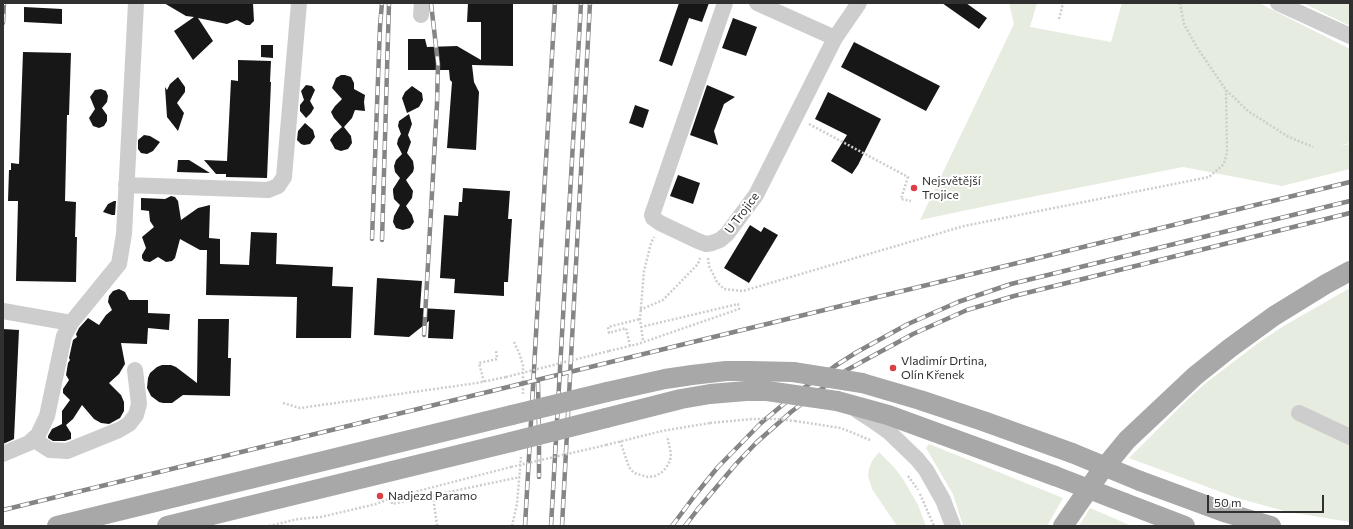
<!DOCTYPE html>
<meta charset="utf-8">
<style>
body{margin:0}
#map{position:relative;width:1353px;height:529px;overflow:hidden;background:#fff;font-family:Commissioner,sans-serif}
canvas{display:block}
.frame{position:absolute;inset:0;border:4px solid #303030;pointer-events:none}
.scale{position:absolute;left:1207px;top:495px;width:117px;height:18px;box-sizing:border-box;border:2px solid #303030;border-top:0;padding-left:5px;font-size:12px;line-height:14px;white-space:nowrap;color:#303030;-webkit-text-stroke:3px #fff;paint-order:stroke}
</style>
<div id="map">
<canvas width="1353" height="529"></canvas>
<div class="frame"></div>
<div class="scale">50 m</div>
</div>
<script>
const c = document.querySelector('canvas').getContext('2d');
c.lineJoin = 'round';
function fillPath(path, color) {
  c.fillStyle = color;
  c.fill(path, 'evenodd');
}
function toPath(rows) {
  const path = new Path2D();
  for (const r of rows) {
    path.moveTo(r[0], r[1]);
    for (let i = 2; i < r.length; i += 2) path.lineTo(r[i], r[i + 1]);
  }
  return path;
}
function trace(path, color, width, dash) {
  c.strokeStyle = color;
  c.lineWidth = width;
  c.lineCap = dash ? 'butt' : 'round';
  c.setLineDash(dash || []);
  c.stroke(path);
}
function label(font, color, halo, rows, align = 'center') {
  c.font = font + ' Commissioner,sans-serif';
  c.lineWidth = 4;
  c.setLineDash([]);
  c.textBaseline = 'middle';
  c.strokeStyle = halo;
  c.fillStyle = color;
  for (const [text, x, y, turn = 0] of rows) {
    c.save();
    c.translate(x, y);
    c.rotate((+turn || 0) * Math.PI / 180);
    c.textAlign = isNaN(turn) ? turn : align;
    if (halo) c.strokeText(text, 0, 0);
    c.fillText(text, 0, 0);
    c.restore();
  }
}
fillPath(toPath([
 [1009,3,1037,3,1030,27,1111,42,1122,3,1259,3,1350,49,1350,143,1339,146,1350,144,1350,169,1282,186,1183,167,991,205,920,220,1014,24],
 [1303,3,1350,3,1350,26],
 [1350,288,1350,522,1288,512,1237,498,1129,458,1189,398,1207,382,1261,341,1287,324],
 [929,444,1063,498,1047,526,963,526,953,494,926,448],
 [879,452,894,467,903,479,918,505,926,526,897,526,872,489,868,476,869,469,872,461],
 [1090,508,1132,526,1079,526]
]), '#e6ecdf');
fillPath(toPath([
 [164,3,253,3,254,21,250,25,246,25,237,20,227,24,198,18,213,41,193,60,174,31,194,17,186,16],
 [468,3,513,3,513,66,472,65,474,82,479,92,476,150,447,148,452,82,450,80,449,70,408,70,408,39,425,39,427,47,457,46,481,60,481,22,467,22],
 [679,3,709,3,702,22,689,18,672,66,659,61],
 [942,3,966,3,987,18,979,29],
 [24,7,62,9,62,24,24,22],
 [733,18,757,27,746,56,722,48],
 [854,42,940,86,926,111,841,67],
 [261,45,273,45,273,58,261,57],
 [23,52,71,53,69,115,67,115,65,201,76,202,75,237,77,237,76,282,16,281,18,201,8,201,9,170,11,170,11,163,19,164],
 [238,60,271,61,270,82,271,82,267,178,226,177,226,174,216,174,204,160,227,161,231,80,238,81],
 [341,75,345,75,351,77,354,83,354,89,365,95,364,102,365,111,355,110,352,118,344,127,351,136,352,143,348,149,341,151,335,149,330,140,334,134,342,127,334,118,331,112,335,106,342,99,332,88,336,78],
 [178,77,185,87,185,92,177,103,184,113,178,131,167,117,165,87,167,90,170,84],
 [306,85,312,86,315,90,310,101,314,108,311,113,306,118,300,111,300,105,304,100,301,91],
 [707,85,735,97,724,104,714,131,718,145,690,135],
 [412,86,422,93,423,100,419,107,407,113,402,98,405,92],
 [101,89,106,91,108,96,107,102,102,108,107,115,107,121,104,126,99,128,93,126,89,118,95,109,90,97,95,90],
 [828,92,881,119,858,165,852,174,831,161,847,135,815,119],
 [635,105,649,110,643,128,629,123],
 [409,114,412,124,408,135,411,142,407,153,413,161,414,168,413,172,406,180,413,191,412,198,406,206,412,215,414,222,410,228,403,230,396,228,393,222,394,216,400,205,394,199,393,192,393,189,400,178,395,172,394,166,396,160,402,154,397,144,398,139,401,134,398,126,399,121],
 [305,123,313,130,315,137,310,144,304,145,301,144,297,140,298,131],
 [144,135,150,136,160,142,153,151,147,154,141,153,138,149,138,140],
 [178,160,189,160,210,173,177,172],
 [678,175,700,183,693,204,670,196],
 [463,188,510,191,508,219,512,219,508,282,504,282,504,296,454,293,455,279,440,278,444,215,458,216,459,202,462,202],
 [171,196,175,197,178,201,181,220,198,208,210,205,209,238,220,239,220,264,249,265,251,232,277,233,276,264,333,267,332,286,353,287,351,338,296,338,297,297,206,295,207,250,200,250,180,239,175,258,172,261,166,262,158,257,150,262,144,261,142,258,142,255,146,248,142,237,154,227,150,221,149,211,141,210,141,198,165,199],
 [114,201,116,201,115,215,112,215,103,212,108,204],
 [750,225,761,232,764,227,778,235,749,283,724,268],
 [377,278,422,281,420,308,455,310,453,339,428,338,429,321,409,337,374,335],
 [119,289,125,292,129,300,148,300,148,313,170,314,169,330,148,328,147,344,121,343,125,364,119,374,109,383,121,395,124,402,124,411,120,418,109,424,101,423,94,419,82,405,73,419,66,425,71,433,71,439,65,441,53,441,48,438,48,436,52,429,62,424,62,411,70,400,63,393,63,389,69,380,66,375,68,363,70,360,69,358,73,340,77,337,76,334,79,328,88,318,99,325,106,315,112,310,108,302,109,296,113,291],
 [198,319,229,319,228,358,231,358,230,396,183,395,172,403,163,403,159,402,151,396,147,388,148,378,150,373,157,367,162,365,171,365,176,367,197,383],
 [3,329,19,330,14,439,3,444]
]), '#171717');
trace(toPath([
 [1180,3,1184,24,1198,49,1226,90,1248,111,1287,136,1313,147],
 [1059,19,1063,3],
 [809,124,908,177,901,199,911,201],
 [708,258,709,266,717,282,724,289,743,291,964,226,1209,177,1224,164,1227,152,1226,90],
 [640,310,663,300,698,264,700,258],
 [643,340,640,319,644,271,651,243,654,237],
 [514,342,519,353,523,365,523,394],
 [630,346,626,328,609,333,608,327,640,319],
 [609,351,638,344,739,309,738,304,641,327],
 [484,382,479,363,497,359,496,350],
 [283,403,300,408,477,383,506,377],
 [795,421,841,428,870,440],
 [620,441,629,467,634,473,648,477,655,476,661,473,666,468,670,461,671,453,667,436],
 [606,445,662,431,710,423],
 [908,476,918,490],
 [920,494,934,526],
 [433,496,437,526],
 [391,498,392,504,520,477],
 [269,526,298,519,321,517,376,504,391,498,511,467],
 [512,526,517,504,521,457]
]), '#cdcdcd', 2.5, [2, 2]);
trace(toPath([
 [725,3,652,215,653,218,660,223,698,241,706,244,712,243,720,240,727,234,756,195,835,38,859,3],
 [757,3,835,38],
 [1278,3,1350,36],
 [421,15,422,3],
 [126,185,268,190,278,186,284,177,299,3],
 [3,311,71,323],
 [858,411,872,420,889,432,917,459,926,470,943,500,953,526],
 [1299,413,1350,437],
 [33,439,50,450,67,451,119,430,129,424,136,415,139,404,135,370],
 [3,454,29,443,38,435,47,416,64,336,71,323,119,264,124,234,136,3]
]), '#cdcdcd', 16);
trace(toPath([
 [862,383,920,400,983,421,1072,453],
 [607,392,665,379,692,375,726,371,750,371,793,372],
 [837,401,888,415,1055,476],
 [606,418,681,399,710,394,746,391,767,391],
 [1140,481,1227,513,1271,526],
 [1125,503,1185,526],
 [57,526,512,415],
 [167,526,511,442],
 [1063,526,1099,474,1127,440,1195,376,1230,348,1274,316,1326,284,1350,271]
]), '#a8a8a8', 20);
const rail = toPath([
 [3,23,4,3],
 [372,239,380,26,382,3],
 [382,240,389,3],
 [424,335,437,104,438,64,431,3],
 [538,383,539,432,539,477],
 [3,510,1350,182],
 [525,526,555,3],
 [551,526,581,3],
 [562,526,590,3],
 [672,526,696,494,718,467,761,423,798,392,835,366,857,352,908,324,958,302,1011,284,1350,201],
 [685,526,698,509,736,464,757,442,791,412,845,371,913,334,967,310,1014,296,1350,213]
]);
trace(rail, '#858585', 4.5);
trace(rail, '#fff', 3, [9]);
trace(toPath([
 [506,377,609,351],
 [710,423,752,419,777,419,795,421],
 [511,467,606,445]
]), '#cdcdcd', 2.5, [2, 2]);
trace(toPath([
 [793,372,862,383],
 [767,391,837,401],
 [512,415,607,392],
 [511,442,606,418],
 [1072,453,1140,481],
 [1055,476,1125,503]
]), '#a8a8a8', 20);
for (const [x, y, r, color] of [
 [914,188,4,"#da3f45"],
 [893,368,4,"#da3f45"],
 [380,496,4,"#da3f45"]
]) {
  const dot = new Path2D();
  dot.arc(x, y, r, 0, 2 * Math.PI);
  c.fillStyle = color;
  c.fill(dot);
  trace(dot, '#fff', 1.5);
}
label('12px', '#303030', '#fff', [
 ["Nejsvětější",922,181],
 ["Trojice",922,195],
 ["Vladimír Drtina,",901,361],
 ["Olín Křenek",901,375],
 ["Nadjezd Paramo",388,496]
], 'left');
label('12px', '#303030', '#fff', [
 ["U Trojice",742,213,-53]
]);
</script>
